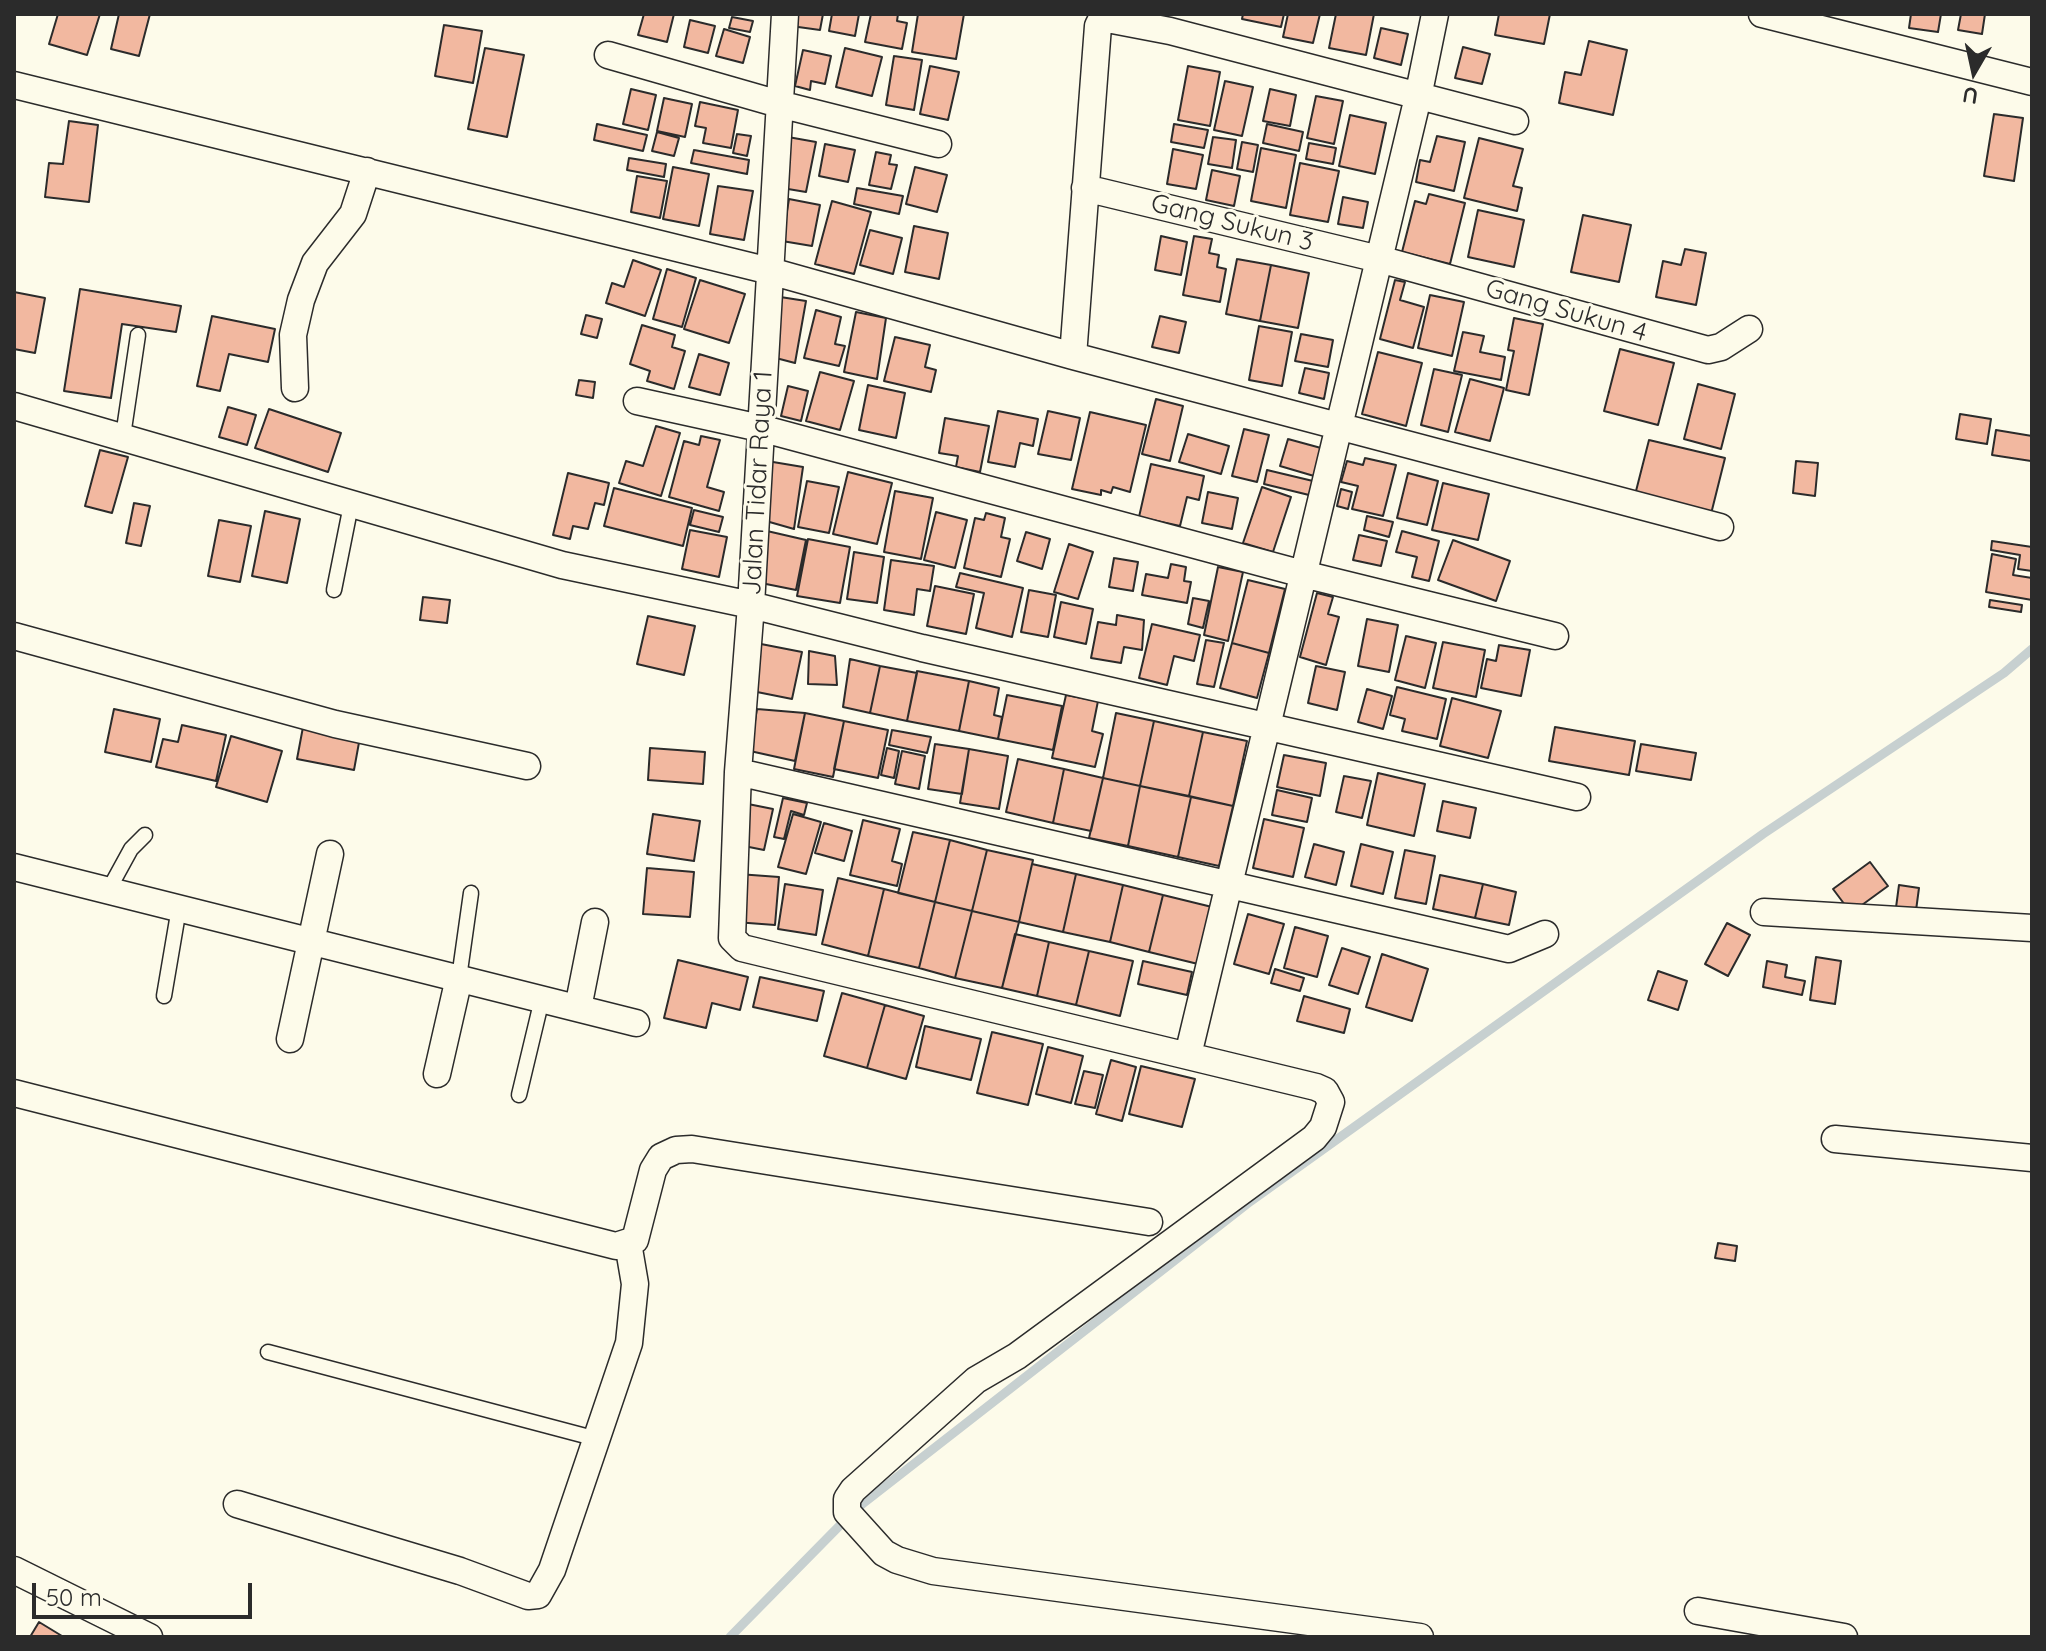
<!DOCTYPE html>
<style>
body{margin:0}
#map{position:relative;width:2046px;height:1651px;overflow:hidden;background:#fdfbea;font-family:Quicksand,sans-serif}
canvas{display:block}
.frame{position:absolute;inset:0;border:16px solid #2b2b2b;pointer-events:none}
.north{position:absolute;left:1934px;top:32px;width:80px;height:80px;-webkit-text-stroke:6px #fdfbea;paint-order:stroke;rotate:189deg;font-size:22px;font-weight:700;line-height:32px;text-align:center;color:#2b2b2b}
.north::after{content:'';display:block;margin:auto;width:28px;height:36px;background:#2b2b2b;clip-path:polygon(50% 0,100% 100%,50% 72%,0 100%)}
.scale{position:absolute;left:32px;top:1583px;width:220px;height:36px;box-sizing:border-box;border:4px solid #2b2b2b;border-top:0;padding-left:10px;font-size:24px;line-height:28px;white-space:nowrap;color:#2b2b2b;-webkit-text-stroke:6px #fdfbea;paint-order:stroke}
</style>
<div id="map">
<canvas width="2046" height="1651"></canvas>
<div class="frame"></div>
<div class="north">U</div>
<div class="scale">50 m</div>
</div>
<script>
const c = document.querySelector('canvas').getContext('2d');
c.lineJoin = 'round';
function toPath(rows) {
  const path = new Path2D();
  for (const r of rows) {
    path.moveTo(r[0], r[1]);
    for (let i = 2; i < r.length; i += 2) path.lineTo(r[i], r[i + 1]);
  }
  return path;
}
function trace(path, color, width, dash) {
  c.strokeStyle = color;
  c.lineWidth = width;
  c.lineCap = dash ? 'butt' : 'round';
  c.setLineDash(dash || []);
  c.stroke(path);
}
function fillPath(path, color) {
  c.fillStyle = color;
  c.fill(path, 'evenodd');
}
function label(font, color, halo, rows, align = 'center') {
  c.font = font + ' Quicksand,sans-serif';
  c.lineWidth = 6;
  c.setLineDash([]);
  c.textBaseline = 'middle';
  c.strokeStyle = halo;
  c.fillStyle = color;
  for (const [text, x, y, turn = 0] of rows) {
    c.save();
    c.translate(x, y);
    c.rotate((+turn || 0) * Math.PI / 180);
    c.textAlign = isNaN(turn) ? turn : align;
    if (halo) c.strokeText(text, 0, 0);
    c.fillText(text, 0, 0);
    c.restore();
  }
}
trace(toPath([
 [730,1637,856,1509,1251,1201,1763,834,2004,673,2032,649]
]), '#c7d0d0', 9);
const building = toPath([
 [58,14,100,14,87,55,49,44,58,14],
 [119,14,150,14,139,56,111,49,119,14],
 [644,14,674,14,667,42,638,35,644,14],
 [792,14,823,14,820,30,791,26,792,14],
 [832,14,859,14,855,36,829,31,832,14],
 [871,14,898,14,897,21,907,23,902,49,865,42,871,14],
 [918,14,964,14,956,59,912,52,918,14],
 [1243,14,1284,14,1281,27,1242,19,1243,14],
 [1288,14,1320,14,1313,43,1283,37,1288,14],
 [1336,14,1374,14,1366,55,1329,48,1336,14],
 [1499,14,1550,14,1544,44,1495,35,1499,14],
 [1911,14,1941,14,1938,32,1909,28,1911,14],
 [1961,14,1985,14,1982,34,1958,30,1961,14],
 [732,17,753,21,750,32,729,28,732,17],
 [690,20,715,26,708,53,684,47,690,20],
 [444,25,482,31,473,83,435,76,444,25],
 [1381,28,1408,34,1401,65,1374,58,1381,28],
 [724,29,750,37,743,63,716,56,724,29],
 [1589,41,1627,50,1613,115,1559,103,1565,72,1581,75,1589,41],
 [1463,47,1490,54,1482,84,1455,78,1463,47],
 [485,48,524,55,507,137,468,129,485,48],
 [845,48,882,57,872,96,836,87,845,48],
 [803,50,831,56,825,84,811,81,810,90,795,86,803,50],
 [894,56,922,60,914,110,886,105,894,56],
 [930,66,959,72,948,120,920,114,930,66],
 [1188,66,1220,72,1210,126,1178,120,1188,66],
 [1225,81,1253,87,1242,136,1214,130,1225,81],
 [631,89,656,95,648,130,623,124,631,89],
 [1270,89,1296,95,1290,126,1263,121,1270,89],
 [1316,96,1343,101,1334,144,1307,138,1316,96],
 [664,98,692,104,685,137,657,131,664,98],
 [700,102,738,110,731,148,703,143,706,128,695,126,700,102],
 [1994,114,2023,118,2014,181,1984,176,1994,114],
 [1350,115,1386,123,1375,174,1339,166,1350,115],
 [69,121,98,125,89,202,45,197,49,163,63,164,69,121],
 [597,124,647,135,643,151,594,140,597,124],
 [1174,124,1208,130,1204,148,1171,142,1174,124],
 [1267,124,1303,132,1299,151,1263,143,1267,124],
 [657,132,679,138,674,156,652,151,657,132],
 [737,134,751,136,747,156,733,153,737,134],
 [1437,136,1465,142,1454,191,1416,182,1420,160,1430,162,1437,136],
 [788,137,816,142,806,192,782,188,788,137],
 [1213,137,1236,140,1232,168,1208,164,1213,137],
 [1479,138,1523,149,1513,186,1522,188,1517,211,1464,198,1479,138],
 [1242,142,1258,145,1253,172,1237,169,1242,142],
 [1309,143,1336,148,1333,164,1306,159,1309,143],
 [825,144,855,150,848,182,819,176,825,144],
 [1261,148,1296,155,1286,208,1251,201,1261,148],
 [1173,149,1203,155,1196,189,1167,184,1173,149],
 [694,150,749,160,747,174,691,163,694,150],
 [876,152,891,155,889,164,897,165,891,189,869,185,876,152],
 [629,158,666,164,664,177,627,170,629,158],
 [1300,163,1339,171,1328,222,1290,215,1300,163],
 [673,167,709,174,699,226,663,219,673,167],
 [915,167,947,175,937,212,906,204,915,167],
 [1212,170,1240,176,1234,206,1206,200,1212,170],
 [637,176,667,181,660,218,631,212,637,176],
 [718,186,753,191,744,240,710,234,718,186],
 [857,188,903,196,899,214,854,204,857,188],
 [1429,194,1465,203,1450,264,1402,252,1415,201,1426,204,1429,194],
 [1343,197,1368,202,1363,228,1338,224,1343,197],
 [789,199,820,205,812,246,782,241,789,199],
 [832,201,871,212,854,274,815,264,832,201],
 [1478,210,1524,220,1514,267,1468,257,1478,210],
 [1583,215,1631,225,1619,282,1571,272,1583,215],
 [914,226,948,233,939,279,905,272,914,226],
 [870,230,902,238,893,274,860,265,870,230],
 [1161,236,1187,242,1181,275,1155,270,1161,236],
 [1194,236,1212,239,1209,253,1219,255,1217,267,1226,269,1220,302,1183,295,1194,236],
 [1685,249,1706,253,1696,305,1656,297,1663,261,1681,265,1685,249],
 [1237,259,1271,265,1260,321,1226,314,1237,259],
 [633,260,661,270,645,316,606,303,612,283,624,287,633,260],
 [1271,265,1309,273,1298,328,1260,321,1271,265],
 [667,269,696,278,682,327,653,319,667,269],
 [700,280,745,294,729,343,684,329,700,280],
 [1395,280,1405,282,1400,300,1424,307,1413,348,1380,339,1395,280],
 [80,289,181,306,176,332,122,324,111,398,64,391,80,289],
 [14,292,45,298,35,353,14,349,14,292],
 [1430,295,1464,302,1452,356,1418,348,1430,295],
 [774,296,806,301,795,363,772,357,774,296],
 [816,310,841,317,835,344,845,346,839,366,804,358,816,310],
 [856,312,886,318,877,379,844,372,856,312],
 [586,315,602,319,597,338,581,334,586,315],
 [212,316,275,329,268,362,229,354,220,391,197,386,212,316],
 [1160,316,1186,322,1179,353,1152,347,1160,316],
 [1514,318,1543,324,1529,395,1506,390,1514,351,1508,350,1514,318],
 [642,325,675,335,672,347,685,351,674,389,647,381,650,371,630,364,642,325],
 [1259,326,1292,332,1282,386,1249,380,1259,326],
 [1463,332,1484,336,1480,352,1505,357,1501,380,1454,371,1463,332],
 [1301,334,1333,340,1328,367,1295,361,1301,334],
 [895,337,930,345,925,367,936,370,931,392,884,381,895,337],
 [1620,349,1674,363,1658,425,1604,411,1620,349],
 [1378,352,1422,363,1406,426,1362,414,1378,352],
 [699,354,729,363,720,395,689,387,699,354],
 [1305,368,1329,373,1324,399,1299,393,1305,368],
 [1434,369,1462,375,1448,432,1421,425,1434,369],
 [820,372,854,381,840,430,806,421,820,372],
 [1470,379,1504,388,1490,441,1455,432,1470,379],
 [579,380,595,382,593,398,576,395,579,380],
 [1698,384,1735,394,1721,449,1684,439,1698,384],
 [868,385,905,393,896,438,859,430,868,385],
 [788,386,808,391,801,421,781,416,788,386],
 [1156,399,1183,406,1170,461,1142,454,1156,399],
 [228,407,256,415,247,445,219,437,228,407],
 [269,409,341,433,328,472,255,448,269,409],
 [998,411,1038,419,1033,446,1020,443,1015,467,988,462,998,411],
 [1048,411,1080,418,1071,460,1038,454,1048,411],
 [1090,412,1146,425,1130,492,1113,487,1111,493,1101,490,1101,495,1072,489,1090,412],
 [1960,414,1991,419,1987,444,1956,439,1960,414],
 [945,418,989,426,980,472,956,467,958,456,939,453,945,418],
 [656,426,680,433,661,496,619,483,626,461,643,466,656,426],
 [1244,429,1269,435,1257,482,1232,476,1244,429],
 [1996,430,2032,436,2031,461,1992,455,1996,430],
 [1188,434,1229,446,1221,474,1179,462,1188,434],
 [701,436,720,440,707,487,724,492,719,511,669,497,684,441,699,445,701,436],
 [1288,439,1321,448,1314,476,1280,466,1288,439],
 [1649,440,1725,458,1711,514,1635,495,1649,440],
 [100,450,128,457,112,513,85,506,100,450],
 [1365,458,1396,465,1383,516,1352,509,1358,486,1341,482,1347,461,1363,465,1365,458],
 [767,461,803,467,794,529,766,521,767,461],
 [1796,461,1818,463,1815,496,1793,493,1796,461],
 [1151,464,1204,476,1199,500,1187,497,1180,526,1139,517,1151,464],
 [1267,470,1313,481,1309,495,1264,484,1267,470],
 [848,472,892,483,877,544,833,534,848,472],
 [568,473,609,483,604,505,595,503,588,529,573,526,570,539,553,535,568,473],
 [1408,473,1438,481,1427,525,1397,518,1408,473],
 [807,481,839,487,829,533,798,527,807,481],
 [1443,483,1489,494,1478,540,1432,530,1443,483],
 [1262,487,1291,497,1273,552,1243,543,1262,487],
 [614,488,692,508,683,546,604,526,614,488],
 [1341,489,1352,492,1348,509,1337,506,1341,489],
 [895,491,933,498,921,559,884,552,895,491],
 [1208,492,1238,498,1232,529,1202,523,1208,492],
 [134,503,150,506,141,546,126,543,134,503],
 [694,510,723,517,719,532,690,525,694,510],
 [265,511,300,519,287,583,252,576,265,511],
 [936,512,967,520,955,568,924,560,936,512],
 [986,513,1005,518,1001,537,1010,539,1001,577,964,568,975,518,984,520,986,513],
 [1367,516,1393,522,1389,537,1364,530,1367,516],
 [219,520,251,526,240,582,208,576,219,520],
 [690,530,727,537,719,577,682,569,690,530],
 [767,531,806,540,796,590,756,582,767,531],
 [1402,531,1439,541,1429,581,1412,577,1417,557,1396,552,1402,531],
 [1026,532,1050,539,1042,569,1017,561,1026,532],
 [1359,535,1387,541,1381,566,1353,560,1359,535],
 [808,539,850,547,840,603,797,596,808,539],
 [1453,540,1510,561,1496,601,1438,580,1453,540],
 [1992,541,2032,547,2032,571,2018,569,2020,555,1991,550,1992,541],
 [1069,544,1093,552,1078,599,1054,592,1069,544],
 [854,552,884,557,877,603,847,599,854,552],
 [1992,554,2016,559,2013,575,2032,578,2032,600,1986,592,1992,554],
 [1114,558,1138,562,1133,591,1109,587,1114,558],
 [891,560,934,566,930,591,917,589,914,615,884,610,891,560],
 [1171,564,1186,567,1184,581,1191,582,1187,603,1142,595,1146,574,1168,578,1171,564],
 [1218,567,1243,572,1228,641,1204,635,1218,567],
 [960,573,1023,588,1012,637,976,628,984,593,956,587,960,573],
 [1248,580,1285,589,1269,653,1232,643,1248,580],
 [935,586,974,594,966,634,927,626,935,586],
 [1029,590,1056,595,1048,637,1021,632,1029,590],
 [1317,593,1333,597,1328,614,1339,617,1326,665,1300,657,1317,593],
 [423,597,450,600,447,623,420,620,423,597],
 [1193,598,1209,601,1203,628,1188,624,1193,598],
 [1990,600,2022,605,2021,612,1989,607,1990,600],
 [1061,602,1093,609,1086,644,1054,637,1061,602],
 [1117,615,1144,620,1142,650,1124,647,1121,663,1091,658,1098,622,1116,625,1117,615],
 [648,616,695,626,684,675,637,664,648,616],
 [1367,619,1398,625,1389,672,1358,666,1367,619],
 [1152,624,1200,635,1194,661,1174,656,1167,685,1139,678,1152,624],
 [1406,636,1436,643,1425,688,1395,680,1406,636],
 [1206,640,1224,643,1214,687,1197,684,1206,640],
 [1443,642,1485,650,1476,697,1433,688,1443,642],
 [1232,643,1269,653,1257,698,1220,688,1232,643],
 [761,644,802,652,792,699,752,691,761,644],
 [1499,645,1530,650,1521,696,1481,688,1487,659,1496,661,1499,645],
 [809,651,835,656,837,685,808,684,809,651],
 [850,659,880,666,870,713,843,707,850,659],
 [880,666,917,673,907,721,870,713,880,666],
 [1316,666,1345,672,1337,710,1308,703,1316,666],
 [917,671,969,681,959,731,907,721,917,671],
 [969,681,999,688,994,715,1002,717,998,739,959,731,969,681],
 [1397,687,1446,699,1437,739,1402,731,1405,719,1390,715,1397,687],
 [1367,689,1392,696,1383,729,1358,722,1367,689],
 [1007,695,1062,706,1053,750,998,739,1007,695],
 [1066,695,1098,701,1092,731,1103,734,1095,767,1052,758,1066,695],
 [1452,698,1501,711,1488,758,1440,746,1452,698],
 [114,709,160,719,151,762,105,752,114,709],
 [757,709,805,713,795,761,750,751,757,709],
 [805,713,844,721,833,777,794,769,805,713],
 [1116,713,1154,721,1140,786,1103,778,1116,713],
 [844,721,888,730,878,778,834,769,844,721],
 [1154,721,1203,732,1189,796,1140,786,1154,721],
 [182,725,226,735,216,781,156,767,163,739,178,742,182,725],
 [303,727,360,737,354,770,297,759,303,727],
 [1555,727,1635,741,1629,775,1549,761,1555,727],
 [892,730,931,737,927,753,889,745,892,730],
 [1203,732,1247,741,1233,806,1189,796,1203,732],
 [231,736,282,751,267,802,216,787,231,736],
 [935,744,969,749,962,794,928,789,935,744],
 [1641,744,1696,753,1691,780,1636,771,1641,744],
 [650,748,705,752,703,784,648,780,650,748],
 [887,748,899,751,894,778,881,775,887,748],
 [969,749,1008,756,999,809,960,803,969,749],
 [902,751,925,756,919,789,895,784,902,751],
 [1284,755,1326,763,1320,796,1277,787,1284,755],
 [1018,759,1064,769,1053,823,1006,812,1018,759],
 [1064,769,1103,778,1091,831,1053,823,1064,769],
 [1378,773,1425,784,1414,836,1367,825,1378,773],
 [1344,776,1371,781,1362,818,1336,812,1344,776],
 [1103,778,1140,786,1128,846,1089,838,1103,778],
 [1140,786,1191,797,1178,857,1128,846,1140,786],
 [1277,790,1312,798,1307,822,1272,815,1277,790],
 [1191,797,1233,806,1219,866,1178,857,1191,797],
 [783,798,807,803,804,815,791,811,784,839,774,837,783,798],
 [1443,801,1476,808,1470,838,1437,831,1443,801],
 [748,804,773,809,764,850,739,845,748,804],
 [653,814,700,821,694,861,647,854,653,814],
 [793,814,821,822,806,874,778,867,793,814],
 [1264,819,1304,828,1293,877,1253,868,1264,819],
 [863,820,900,829,892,861,902,864,897,886,850,875,863,820],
 [824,823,852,831,844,861,815,853,824,823],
 [913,832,950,840,935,902,898,893,913,832],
 [950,840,987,850,972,911,935,902,950,840],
 [1314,844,1344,852,1336,885,1305,877,1314,844],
 [1361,844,1393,852,1383,894,1351,886,1361,844],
 [987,850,1033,860,1019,922,972,911,987,850],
 [1405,850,1435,856,1426,904,1395,898,1405,850],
 [1870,862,1888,886,1851,913,1833,889,1870,862],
 [1032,864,1076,874,1063,932,1019,922,1032,864],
 [647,868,694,872,690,917,643,914,647,868],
 [738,874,779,877,775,925,735,922,738,874],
 [1076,874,1123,885,1110,942,1063,932,1076,874],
 [1440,875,1483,884,1475,918,1433,909,1440,875],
 [838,878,884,889,868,956,822,944,838,878],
 [785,884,823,890,816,935,778,929,785,884],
 [1483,884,1516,892,1509,925,1475,918,1483,884],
 [1123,885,1163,895,1149,952,1110,942,1123,885],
 [1899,885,1919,888,1915,918,1895,915,1899,885],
 [884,889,935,902,919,968,868,956,884,889],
 [1163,895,1212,907,1198,964,1149,952,1163,895],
 [935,902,972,911,955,978,919,968,935,902],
 [972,911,1019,922,1002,988,955,978,972,911],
 [1248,914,1284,924,1269,974,1234,964,1248,914],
 [1727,923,1750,935,1728,976,1705,964,1727,923],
 [1295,927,1328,936,1317,977,1284,968,1295,927],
 [1015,934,1049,942,1037,996,1002,988,1015,934],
 [1049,942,1089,951,1076,1005,1037,996,1049,942],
 [1342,948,1370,957,1358,994,1329,985,1342,948],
 [1089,951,1133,961,1120,1016,1076,1005,1089,951],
 [1382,954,1428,969,1412,1021,1366,1007,1382,954],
 [1816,957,1841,961,1835,1004,1810,1000,1816,957],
 [678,960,748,977,740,1010,712,1003,706,1028,664,1018,678,960],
 [1143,961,1192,972,1187,995,1138,984,1143,961],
 [1767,961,1787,965,1785,977,1805,981,1802,995,1763,987,1767,961],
 [1275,969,1304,978,1300,991,1271,983,1275,969],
 [1658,971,1687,981,1678,1010,1648,1000,1658,971],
 [760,977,824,991,817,1021,753,1007,760,977],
 [842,993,885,1005,867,1068,824,1056,842,993],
 [1304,996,1350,1009,1344,1033,1297,1021,1304,996],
 [885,1005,924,1016,906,1079,867,1068,885,1005],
 [925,1026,981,1039,971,1080,916,1067,925,1026],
 [992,1032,1043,1044,1028,1105,977,1093,992,1032],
 [1048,1047,1083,1056,1071,1103,1036,1094,1048,1047],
 [1111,1060,1136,1067,1122,1121,1096,1114,1111,1060],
 [1141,1066,1195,1079,1182,1127,1129,1114,1141,1066],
 [1084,1071,1103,1075,1095,1108,1075,1104,1084,1071],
 [1718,1243,1737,1246,1735,1261,1715,1258,1718,1243],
 [39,1622,62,1636,61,1637,30,1637,39,1622]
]);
fillPath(building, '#f2b8a0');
trace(building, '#2b2b2b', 2);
const service = toPath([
 [123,436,138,335],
 [334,590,351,505],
 [108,891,131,849,145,835],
 [459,978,471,893],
 [164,996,179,908],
 [519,1095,542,999],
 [268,1352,597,1439]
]);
const minor = toPath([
 [785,14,751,605,738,772,732,938,742,948,1316,1087,1325,1091,1331,1102,1323,1127,1314,1138,1017,1356,976,1380,853,1490,847,1499,847,1512,884,1553,897,1560,933,1571,1420,1637],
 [1762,14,2032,82],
 [608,55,779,104,938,144],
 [14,85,770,271,1073,356,1720,527],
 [1085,188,1379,259,1708,350,1721,347,1749,329],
 [1073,356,1098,26,1102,18,1170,31,1515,121],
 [295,388,293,335,301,300,315,263,353,214,367,171],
 [637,401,760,428,1303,574,1555,636],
 [14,406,562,565,751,605,922,648,1577,797],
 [14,636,335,724,527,766],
 [738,772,1509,949,1545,934],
 [14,867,636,1023],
 [1764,912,2032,928],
 [578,1008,595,922],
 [290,1039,330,854],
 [1188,1055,1418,97,1435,14],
 [437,1074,459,978],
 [14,1093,616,1246,635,1240,653,1170,661,1157,676,1150,692,1149,1149,1222],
 [1835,1139,2032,1158],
 [237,1504,460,1571,528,1596,538,1595,552,1570,629,1343,635,1284,628,1243],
 [14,1570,149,1637],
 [1698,1611,1844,1637]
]);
trace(service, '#2b2b2b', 17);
trace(minor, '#2b2b2b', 29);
trace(service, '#fdfbea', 14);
trace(minor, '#fdfbea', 26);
label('26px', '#2b2b2b', '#fdfbea', [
 ["Gang Sukun 3",1232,223,14],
 ["Gang Sukun 4",1566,311,16],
 ["Jalan Tidar Raya 1",758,483,-87]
]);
</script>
